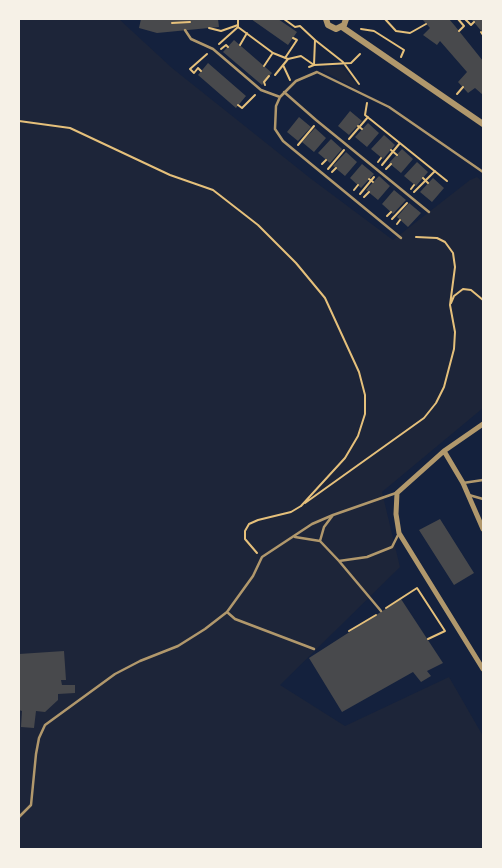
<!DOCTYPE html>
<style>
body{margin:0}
#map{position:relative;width:502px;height:868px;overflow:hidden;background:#14213d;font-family:"PT Sans",sans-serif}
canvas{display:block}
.frame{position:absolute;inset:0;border:20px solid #f6f1e7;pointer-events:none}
</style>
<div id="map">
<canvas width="502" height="868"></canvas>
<div class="frame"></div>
</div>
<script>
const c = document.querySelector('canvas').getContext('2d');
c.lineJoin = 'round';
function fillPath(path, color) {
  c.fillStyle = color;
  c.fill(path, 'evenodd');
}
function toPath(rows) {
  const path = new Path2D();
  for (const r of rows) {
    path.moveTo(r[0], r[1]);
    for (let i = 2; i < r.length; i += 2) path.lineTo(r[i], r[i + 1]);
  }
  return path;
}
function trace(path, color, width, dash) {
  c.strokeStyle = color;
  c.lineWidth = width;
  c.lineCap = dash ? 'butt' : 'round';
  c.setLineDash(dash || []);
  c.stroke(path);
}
fillPath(toPath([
 [19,19,119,19,172,68,310,178,393,240,470,180,477,177,483,182,483,408,382,492,400,567,280,685,345,726,449,677,483,736,483,849,19,849],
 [325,67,343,67,361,91,323,71]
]), '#1d2539');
fillPath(toPath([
 [141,19,218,19,219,27,157,33,139,28],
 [251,19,278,19,297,32,288,45],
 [422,19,449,19,455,26,483,61,483,95,475,88,468,93,458,82,467,72,440,41,437,45,423,35,430,28],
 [473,19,483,19,483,33,472,20],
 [234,40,272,73,262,85,223,52],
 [208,63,246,96,236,108,198,75],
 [350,111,362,121,349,135,338,126],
 [299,117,311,127,298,141,287,132],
 [368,123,379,133,367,147,355,137],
 [315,128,326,138,314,152,302,142],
 [384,135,395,145,383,159,371,149],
 [331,139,342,149,330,163,318,153],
 [402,149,413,159,401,173,389,163],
 [346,152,357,162,345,176,333,166],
 [417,162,428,172,416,186,404,176],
 [362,164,374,174,361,188,350,178],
 [379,176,390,186,378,200,366,190],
 [433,178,444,188,432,202,420,192],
 [394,190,406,200,393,214,382,204],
 [409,203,421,213,408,227,397,217],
 [440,519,474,573,454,585,419,530],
 [401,599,443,663,427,671,431,676,421,682,413,672,342,712,309,658],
 [64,651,66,680,61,680,62,685,75,685,75,693,58,694,58,700,45,712,36,711,34,728,21,727,22,711,19,710,19,654]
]), '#48494c');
trace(toPath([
 [284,19,295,27,300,26,315,40,314,65],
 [385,19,396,31,410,33,426,24],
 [458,19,464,26,459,31],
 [465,19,471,25,474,22],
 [172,23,190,22],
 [238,27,273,53,288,59,301,56,314,65],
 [209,28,221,31,238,25],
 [361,29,374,31,404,50,401,57],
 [481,32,483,35],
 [315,40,343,62,359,84],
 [219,44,238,27,238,19],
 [240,45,247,33],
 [221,49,226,45,228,47],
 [285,58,297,40,293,38],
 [283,65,290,80],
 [264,66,272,54],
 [309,67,314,65,351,63,360,54],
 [201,71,198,68,194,73,190,69,207,54],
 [275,75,288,59],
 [265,85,264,82,269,76],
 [457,94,463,87],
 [367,103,365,115,447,181],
 [238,105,242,108,255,95],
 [19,121,70,128,170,175,213,190,258,225,296,263,325,298,359,372,365,395,365,414,358,436,345,458,301,506],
 [358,126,362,129],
 [349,139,368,117],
 [298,145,314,126],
 [391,150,397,155],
 [378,162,381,158],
 [322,164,326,160],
 [382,165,400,143],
 [328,169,344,150],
 [386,169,391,164],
 [332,172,336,168],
 [423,178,428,183],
 [369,179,373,182],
 [411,189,414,185],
 [354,190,358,185],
 [414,192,435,171],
 [360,194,374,177],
 [364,197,369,192],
 [387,216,391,212],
 [392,219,407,203],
 [397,224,400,220],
 [451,303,454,296,463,289,471,290,483,300],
 [305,503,424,418,436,403,444,387,454,349,455,332,450,305,455,267,453,253,445,242,437,238,416,237],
 [257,553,245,539,245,531,249,524,258,520,291,512,301,506],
 [386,608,417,588,445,631,428,639],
 [349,631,376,615]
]), '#e5c07b', 2);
trace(toPath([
 [185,30,191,39,213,49,261,90,280,97],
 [284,92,316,120,429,212],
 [401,238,283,141,275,129,276,106,280,97,296,81,317,72,389,107,483,172],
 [463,483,483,480],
 [469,495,483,499],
 [295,537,320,541,339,561,367,557,392,547,398,535],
 [320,541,324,527,333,515,396,493],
 [339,561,381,611],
 [227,612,235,619,314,649],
 [19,817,31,805,36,754,39,738,45,725,115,674,140,661,178,646,205,629,227,612,253,576,262,557,312,524,333,515]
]), '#b1986c', 2.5);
trace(toPath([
 [483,424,444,451,463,483,483,529],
 [444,451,397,493,396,514,399,533,483,669]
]), '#b1986c', 5);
trace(toPath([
 [326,19,328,25,336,29,344,25,346,19],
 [342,27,483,124]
]), '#b1986c', 6);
</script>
